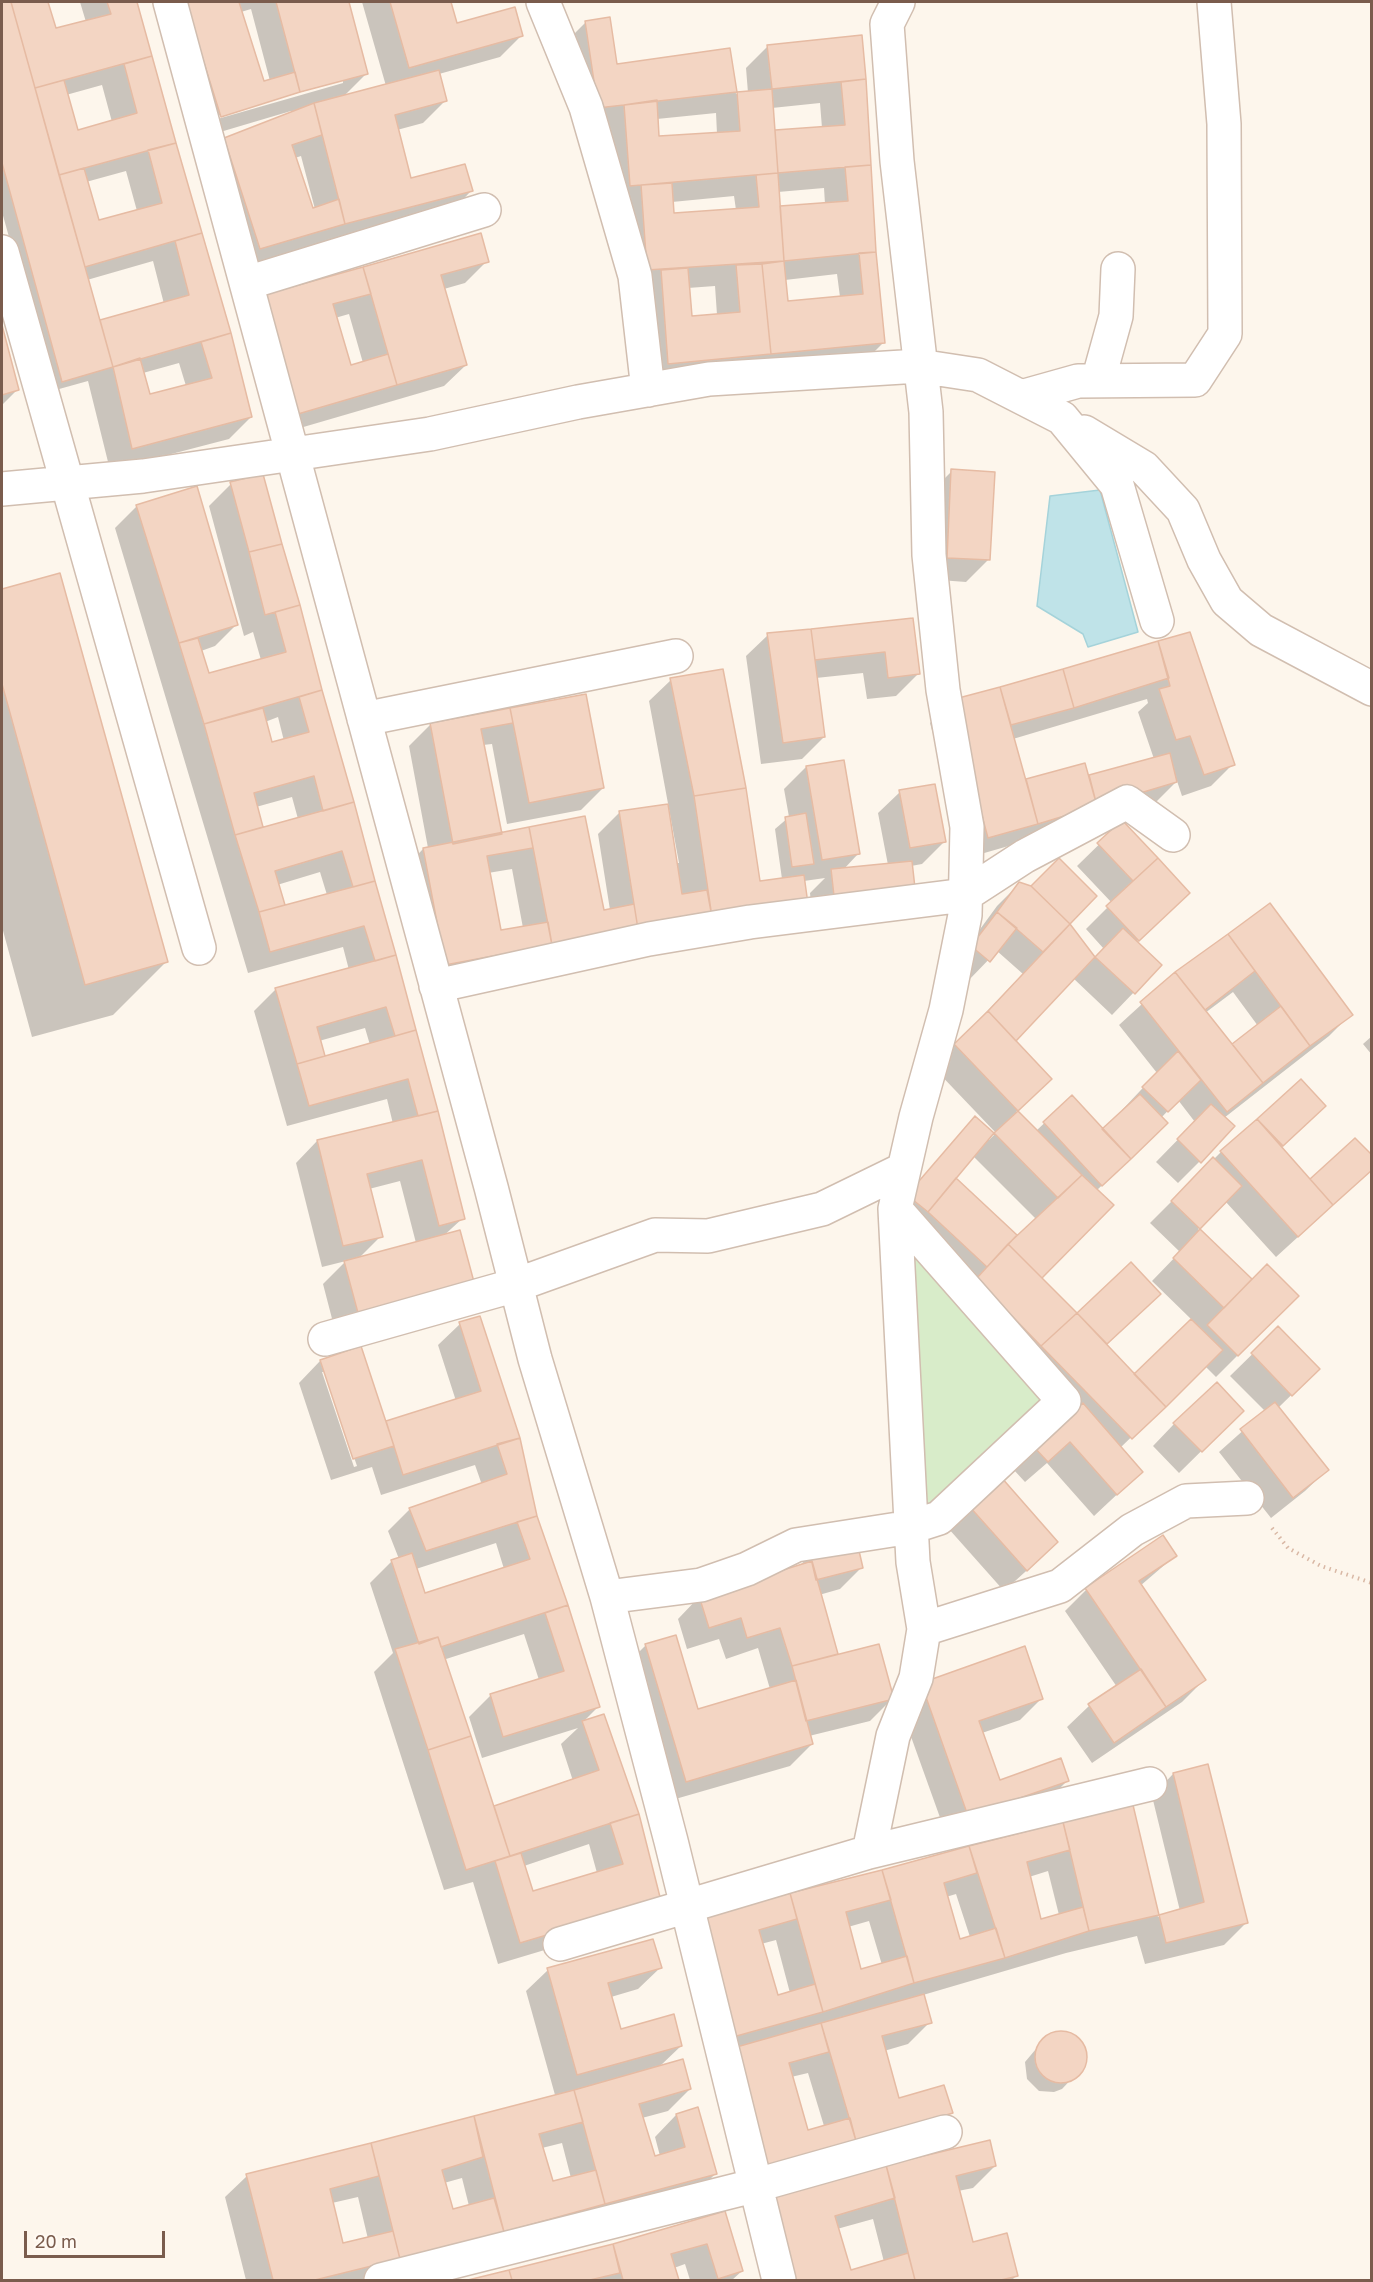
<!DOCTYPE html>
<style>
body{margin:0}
#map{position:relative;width:1373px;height:2282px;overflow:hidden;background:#fdf6ec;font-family:"Golos Text",sans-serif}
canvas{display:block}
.frame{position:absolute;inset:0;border:3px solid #7a5c4d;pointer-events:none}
.scale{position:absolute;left:24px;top:2231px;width:141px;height:27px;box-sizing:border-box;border:3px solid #7a5c4d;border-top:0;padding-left:8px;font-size:18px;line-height:21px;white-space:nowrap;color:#7a5c4d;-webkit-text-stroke:4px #fffaf3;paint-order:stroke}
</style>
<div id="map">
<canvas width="1373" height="2282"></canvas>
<div class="frame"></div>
<div class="scale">20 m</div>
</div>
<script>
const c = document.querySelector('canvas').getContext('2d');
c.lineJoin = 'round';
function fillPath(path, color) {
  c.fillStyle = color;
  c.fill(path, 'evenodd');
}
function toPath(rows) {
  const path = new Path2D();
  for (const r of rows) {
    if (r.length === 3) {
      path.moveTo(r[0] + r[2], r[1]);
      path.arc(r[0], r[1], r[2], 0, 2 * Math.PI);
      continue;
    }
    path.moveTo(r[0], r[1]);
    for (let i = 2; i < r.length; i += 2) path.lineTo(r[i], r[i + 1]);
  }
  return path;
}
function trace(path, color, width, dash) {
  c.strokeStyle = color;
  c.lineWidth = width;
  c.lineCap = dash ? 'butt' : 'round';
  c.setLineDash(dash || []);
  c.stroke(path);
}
fillPath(toPath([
 [895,1209,1064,1401,911,1527]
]), '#d8ecc9');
const water = toPath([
 [1100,490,1138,632,1088,647,1083,634,1037,606,1050,496,1100,490]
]);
fillPath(water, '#bfe3e8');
trace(water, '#a5d3da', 1.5);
fillPath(toPath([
 [2,2,47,2,55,30,86,22,80,2,136,2,251,417,229,439,110,470,88,381,52,391,2,212],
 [102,85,112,122,77,132,66,95],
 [126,171,137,211,97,221,86,182],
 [153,261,164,304,99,322,87,280],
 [179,363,186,386,149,396,143,373],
 [165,2,347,2,366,74,343,97,386,86,362,2,449,2,456,25,522,35,500,57,439,74,445,101,423,123,397,130,410,180,471,191,450,213,238,270,203,161,225,139,292,113,291,111,200,138],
 [251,9,270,81,263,83,241,12],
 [343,80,343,83,214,120,214,117],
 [301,156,316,213,313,214,295,158],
 [586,22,616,66,729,49,736,94,748,93,746,68,768,46,860,37,874,252,883,343,861,365,647,385,564,44],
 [820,103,822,128,774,132,772,108],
 [716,113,717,134,658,138,657,119],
 [824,188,825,204,779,207,778,192],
 [734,196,736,210,672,214,672,202],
 [837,274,840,297,787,302,785,280],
 [715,286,717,315,691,317,688,288],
 [487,261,465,283,444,289,466,365,444,386,276,435,242,318],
 [349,314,363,363,350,367,335,318],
 [2,331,17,390,2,405],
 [952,471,988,560,966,582,926,579,930,493],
 [262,476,437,1111,463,1218,336,1334,323,1284,346,1261,322,1267,296,1163,317,1141,393,1124,387,1099,287,1126,254,1011,276,989,349,970,343,947,248,973,115,528,137,506,237,624,215,646,201,651,208,675,261,660,253,632,244,636,209,506,231,484],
 [278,717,284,741,271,744,265,722],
 [292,797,298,819,262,829,256,807],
 [320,872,327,895,284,906,277,885],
 [365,1028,370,1045,324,1058,319,1041],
 [400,1181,416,1243,359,1258,381,1236,369,1189],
 [59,575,166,962,113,1015,32,1037,2,927,2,590],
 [911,619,918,674,896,696,867,699,863,673,816,678,824,737,802,759,761,764,746,656,768,635],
 [1189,634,1233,764,1211,786,1182,796,1177,781,1154,804,967,858,930,723,952,701],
 [1147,699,1148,703,1138,712,1154,759,1088,777,1084,764,1025,781,1013,739],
 [671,680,759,883,782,879,775,829,789,817,784,789,806,767,858,854,843,870,888,865,878,813,900,792,944,842,922,864,911,866,813,926,810,893,825,878,804,881,806,903,423,986,402,871,423,849,428,848,409,746,431,724,585,696,603,788,581,810,507,824,492,744,483,745,501,836,584,818,602,911,610,910,598,834,620,812,676,863,679,863,649,701],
 [512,869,523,928,500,932,488,873],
 [1122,822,1188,892,1137,941,1160,965,1112,1015,1073,978,1014,1041,1050,1079,1016,1112,1036,1131,1072,1097,1102,1131,1123,1112,1122,1110,1157,1073,1119,1025,1176,973,1270,905,1351,1014,1329,1036,1224,1118,1200,1161,1178,1183,1156,1162,1195,1122,1178,1100,1161,1118,1145,1145,1097,1190,1040,1278,1077,1315,1131,1264,1137,1315,1105,1345,1134,1376,1192,1320,1152,1281,1180,1252,1150,1223,1221,1152,1301,1081,1324,1106,1282,1147,1310,1181,1355,1185,1276,1257,1225,1201,1198,1229,1252,1281,1297,1296,1216,1377,1205,1366,1120,1448,1141,1472,1094,1516,1047,1463,1025,1482,1013,1469,1068,1418,887,1217,975,1118,989,1140,996,1133,933,1067,1023,974,997,951,967,982,951,969,997,906,1019,884,1068,924,1094,959,1104,949,1086,929,1112,903,1077,866],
 [1233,992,1258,1026,1232,1046,1205,1013],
 [973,1156,1036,1219,1017,1237,954,1178],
 [1372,1036,1372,1055,1363,1044],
 [460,1324,536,1516,599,1706,582,1723,603,1715,638,1922,498,1964,473,1882,444,1890,374,1672,393,1653,370,1583,392,1561,399,1559,388,1531,410,1509,482,1485,475,1465,381,1495,372,1467,331,1480,299,1383,320,1361,385,1423,456,1401,438,1345],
 [322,1372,325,1372,357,1466,354,1467],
 [496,1543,504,1569,424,1595,416,1569],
 [524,1634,539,1680,491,1695,469,1717,482,1758,578,1728,561,1744,573,1781,493,1808,443,1660],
 [589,1844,597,1873,532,1893,524,1866],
 [1278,1329,1318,1369,1278,1408,1327,1470,1305,1491,1271,1518,1219,1452,1265,1411,1230,1376],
 [1242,1411,1179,1473,1153,1446,1174,1424],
 [970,1507,1035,1563,1004,1591,948,1528],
 [811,1555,862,1567,840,1589,819,1595,837,1656,892,1699,870,1721,809,1736,812,1744,790,1766,665,1802,624,1667,646,1645,697,1711,770,1689,758,1648,726,1659,719,1639,687,1649,678,1619,699,1597,799,1566],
 [1175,1556,1140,1586,1204,1680,1182,1702,1092,1763,1067,1727,1089,1706,1117,1687,1065,1611,1086,1590],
 [922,1684,1041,1699,1020,1720,982,1733,999,1781,1068,1780,1046,1802,947,1837,900,1706],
 [1173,1774,1246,1923,1224,1945,1145,1964,1137,1936,1066,1953,923,1995,930,2022,908,2044,884,2051,898,2099,951,2113,929,2134,745,2187,701,1920,970,1847,1132,1807,1158,1917,1180,1911,1152,1796],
 [1048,1871,1059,1915,1040,1921,1029,1877],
 [956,1894,970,1937,959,1940,946,1897],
 [869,1921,882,1965,860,1971,848,1927],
 [776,1940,790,1993,777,1997,761,1944],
 [808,2073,824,2126,807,2131,791,2077],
 [660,1968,638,1989,611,1997,620,2030,681,2046,659,2067,690,2089,668,2111,642,2118,654,2158,660,2156,655,2137,676,2115,697,2109,715,2174,694,2196,371,2280,246,2280,225,2197,247,2176,555,2095,526,1991,548,1970],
 [562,2143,571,2178,551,2183,542,2148],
 [462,2178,469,2206,452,2211,444,2183],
 [358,2197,368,2239,342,2245,332,2203],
 [1063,2033,1071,2035,1082,2045,1085,2052,1083,2067,1062,2089,1054,2092,1039,2091,1027,2079,1025,2062,1046,2037],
 [995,2166,973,2188,958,2191,971,2243,1016,2276,1012,2280,767,2280,749,2220],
 [873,2219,884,2262,850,2272,837,2229],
 [724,2213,742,2271,732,2280,690,2280,685,2264,674,2268,678,2280,476,2280,613,2246]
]), '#0003');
const building = toPath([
 [2,2,11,2,113,367,62,382,2,163,2,2],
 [11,2,48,2,56,28,111,14,107,2,137,2,152,56,35,88,11,2],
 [185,2,239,2,264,81,295,72,300,92,221,117,185,2],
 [276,2,349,2,368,74,300,92,276,2],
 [390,2,451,2,457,23,515,7,523,36,409,68,390,2],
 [610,17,617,64,730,48,737,92,598,108,585,21,610,17],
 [862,35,866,79,772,89,767,45,862,35],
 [152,56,176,143,59,175,35,88,64,80,78,130,137,113,124,64,152,56],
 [439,70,447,101,395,115,411,178,465,164,473,191,345,224,314,103,439,70],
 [866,79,871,165,778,173,775,130,845,125,841,82,866,79],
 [772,89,778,173,630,186,624,105,657,100,659,136,740,131,737,92,772,89],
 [314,103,322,135,292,145,313,208,339,199,345,224,260,249,224,138,314,103],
 [176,143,202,233,85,267,59,175,84,168,99,220,162,203,148,150,176,143],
 [871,165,876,252,784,261,780,206,848,201,845,167,871,165],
 [778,173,784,261,647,270,641,185,672,183,674,213,759,207,756,175,778,173],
 [202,233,231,333,113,367,100,320,189,295,175,241,202,233],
 [481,233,489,262,441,275,467,365,397,385,363,267,481,233],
 [876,252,885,343,771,354,762,264,784,261,788,301,863,294,859,253,876,252],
 [762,264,771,354,668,364,661,270,688,268,692,316,740,312,736,265,762,264],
 [363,267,371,294,333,304,351,365,388,354,397,385,298,414,263,295,363,267],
 [2,325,19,390,2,395,2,325],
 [231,333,252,417,132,449,113,367,140,358,150,394,212,378,201,342,231,333],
 [951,469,995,472,990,560,947,558,951,469],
 [263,474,282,544,249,552,230,482,263,474],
 [197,486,238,625,179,643,136,505,197,486],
 [282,544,300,605,265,615,249,552,282,544],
 [60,573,168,962,85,985,2,684,2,589,60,573],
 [300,605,322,690,204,724,179,643,198,638,209,673,286,652,275,612,300,605],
 [913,618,920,674,888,678,885,652,815,660,811,629,913,618],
 [811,629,825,737,783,743,767,633,811,629],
 [1190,632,1235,765,1204,775,1190,736,1176,740,1159,689,1170,686,1158,641,1190,632],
 [1158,641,1169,678,1074,708,1063,669,1158,641],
 [723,669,746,788,694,796,670,678,723,669],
 [1063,669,1074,708,1011,725,1000,687,1063,669],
 [1000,687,1038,824,988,838,951,700,1000,687],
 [322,690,354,802,323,811,314,776,254,793,263,827,235,835,204,724,263,708,272,742,309,732,299,697,322,690],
 [586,694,604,788,529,803,510,708,586,694],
 [510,708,513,723,481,729,502,834,453,844,430,723,510,708],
 [1170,753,1177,782,1097,806,1089,775,1170,753],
 [844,760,860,854,822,860,806,766,844,760],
 [1085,763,1097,806,1038,824,1026,779,1085,763],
 [935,784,946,842,910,848,899,790,935,784],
 [746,788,760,881,804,875,808,904,712,917,694,796,746,788],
 [354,802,375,881,353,887,342,851,275,871,285,905,259,912,235,835,354,802],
 [668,804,682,894,707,890,712,917,638,929,619,811,668,804],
 [806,813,814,864,792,867,785,817,806,813],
 [585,816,604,910,634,904,638,929,552,945,529,827,585,816],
 [1122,820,1158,858,1133,881,1097,843,1122,820],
 [529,827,533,848,487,856,501,930,548,922,552,945,445,965,423,848,529,827],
 [1059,858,1097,896,1070,924,1031,886,1059,858],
 [1158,858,1190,893,1139,941,1106,906,1158,858],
 [912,861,916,897,835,905,831,869,912,861],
 [375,881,396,955,375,961,364,926,270,952,259,912,375,881],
 [1019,882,1031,886,1070,924,1043,952,997,912,1019,882],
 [1270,903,1353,1015,1310,1046,1228,934,1270,903],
 [997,912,1017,928,990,962,971,946,997,912],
 [1070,924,1095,957,1016,1041,988,1011,1070,924],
 [1123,928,1162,965,1135,994,1095,957,1123,928],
 [1228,934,1255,971,1205,1010,1175,972,1228,934],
 [396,955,416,1030,395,1036,386,1007,317,1027,325,1056,297,1064,275,988,396,955],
 [1175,972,1263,1083,1227,1112,1140,1002,1175,972],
 [1281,1006,1310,1046,1263,1083,1232,1044,1281,1006],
 [988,1011,1052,1079,1018,1111,954,1044,988,1011],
 [416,1030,438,1111,418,1116,408,1079,309,1106,297,1064,416,1030],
 [1178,1051,1201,1080,1168,1112,1142,1087,1178,1051],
 [1301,1079,1326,1106,1283,1146,1257,1119,1301,1079],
 [1140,1094,1168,1123,1131,1159,1102,1129,1140,1094],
 [1072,1095,1131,1159,1102,1186,1043,1122,1072,1095],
 [1211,1104,1235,1126,1201,1163,1177,1139,1211,1104],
 [438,1111,465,1219,439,1226,422,1160,367,1174,383,1237,343,1246,317,1140,438,1111],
 [1018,1111,1082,1175,1058,1198,994,1133,1018,1111],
 [975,1116,994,1133,928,1212,907,1195,975,1116],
 [1257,1119,1333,1205,1298,1237,1220,1151,1257,1119],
 [1355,1138,1372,1155,1372,1170,1333,1205,1310,1179,1355,1138],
 [1213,1157,1242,1186,1200,1229,1171,1201,1213,1157],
 [1082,1175,1114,1205,1042,1278,1008,1244,1082,1175],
 [956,1178,1017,1235,987,1267,928,1212,956,1178],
 [1200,1229,1252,1279,1224,1308,1173,1258,1200,1229],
 [460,1230,474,1282,358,1313,344,1261,460,1230],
 [1008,1244,1077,1313,1041,1346,976,1279,1008,1244],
 [1131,1262,1161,1294,1107,1344,1077,1313,1131,1262],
 [1267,1264,1299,1296,1238,1356,1207,1325,1267,1264],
 [1077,1313,1166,1407,1132,1439,1041,1346,1077,1313],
 [480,1316,520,1438,403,1475,386,1421,481,1391,459,1322,480,1316],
 [1191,1319,1223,1350,1166,1407,1134,1374,1191,1319],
 [1278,1326,1320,1369,1292,1396,1251,1353,1278,1326],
 [361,1346,394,1446,353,1459,320,1360,361,1346],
 [1217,1382,1244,1411,1202,1452,1173,1423,1217,1382],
 [1275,1402,1329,1470,1293,1498,1240,1429,1275,1402],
 [1083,1403,1143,1472,1117,1495,1070,1442,1048,1462,1033,1446,1083,1403],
 [520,1438,537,1516,426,1551,409,1508,507,1474,497,1444,520,1438],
 [1001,1477,1058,1542,1027,1571,969,1506,1001,1477],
 [537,1516,568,1605,441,1647,438,1637,419,1644,391,1560,412,1553,425,1593,530,1559,517,1522,537,1516],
 [1163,1535,1177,1556,1139,1581,1206,1680,1166,1707,1085,1588,1163,1535],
 [857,1542,863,1568,816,1580,810,1554,857,1542],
 [812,1561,838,1654,792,1666,780,1628,747,1638,741,1618,709,1628,699,1596,812,1561],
 [568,1605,600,1707,503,1737,490,1694,564,1671,545,1613,568,1605],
 [676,1635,698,1709,796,1680,813,1744,686,1782,645,1644,676,1635],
 [438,1637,471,1736,428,1750,395,1649,438,1637],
 [879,1644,894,1699,806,1721,792,1666,879,1644],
 [1025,1646,1043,1699,979,1721,1000,1780,1061,1758,1069,1781,968,1816,921,1683,1025,1646],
 [1141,1669,1166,1707,1114,1743,1088,1704,1141,1669],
 [604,1714,639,1814,510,1856,494,1806,599,1770,582,1721,604,1714],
 [471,1736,510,1856,466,1870,428,1750,471,1736],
 [1208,1764,1248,1923,1166,1943,1159,1915,1204,1902,1173,1773,1208,1764],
 [1133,1805,1159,1915,1089,1931,1063,1822,1133,1805],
 [639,1814,661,1901,520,1943,495,1861,521,1853,533,1891,623,1864,610,1823,639,1814],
 [1063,1822,1070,1850,1027,1862,1041,1919,1083,1907,1089,1931,1005,1958,969,1846,1063,1822],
 [969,1846,977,1873,944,1883,960,1939,996,1928,1005,1958,914,1983,882,1870,969,1846],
 [882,1870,891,1900,846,1912,861,1969,907,1956,914,1983,823,2012,790,1893,882,1870],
 [790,1893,797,1919,759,1930,778,1995,815,1984,823,2012,733,2037,700,1918,790,1893],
 [653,1939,662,1968,608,1983,621,2029,674,2014,682,2046,577,2075,547,1968,653,1939],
 [924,1994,932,2023,882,2036,899,2098,944,2085,953,2113,856,2141,821,2023,924,1994],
 [821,2023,829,2052,789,2063,808,2130,850,2118,856,2141,766,2166,733,2048,821,2023],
 [1061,2057,26],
 [683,2059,691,2089,639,2104,655,2156,685,2147,676,2114,698,2107,717,2174,605,2204,574,2090,683,2059],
 [574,2090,583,2122,539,2134,553,2181,596,2170,605,2204,504,2232,474,2116,574,2090],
 [474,2116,483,2157,442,2170,453,2209,494,2198,504,2232,400,2259,371,2143,474,2116],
 [990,2140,996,2166,956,2176,973,2242,1007,2233,1018,2276,1001,2280,915,2280,886,2165,990,2140],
 [371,2143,379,2176,330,2189,343,2243,393,2231,400,2259,315,2280,273,2280,246,2174,371,2143],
 [886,2165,895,2198,835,2216,851,2270,908,2253,915,2280,795,2280,770,2197,886,2165],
 [725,2211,743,2271,718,2279,707,2244,671,2254,679,2280,623,2280,613,2244,725,2211],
 [613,2244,620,2273,590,2280,512,2280,509,2270,613,2244],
 [509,2270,512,2280,468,2280,509,2270]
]);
fillPath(building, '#f3d5c3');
trace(building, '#e6bba3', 1.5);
const minor = toPath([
 [170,2,491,1187,535,1359,607,1597,671,1841,779,2280],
 [543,2,586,107,635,276,648,390],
 [2,252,199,948],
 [247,283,484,210],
 [1098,381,1116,316,1118,269],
 [1021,397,1078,381,1195,380,1225,334,1224,124,1214,2],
 [1084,432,1144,468,1183,510,1204,560,1227,601,1261,630,1372,689],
 [2,489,143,476,430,434,578,402,709,379,919,366,978,375,1062,418,1117,485,1157,621],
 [364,719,676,656],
 [436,986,649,939,750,922,965,895,1025,856,1127,802,1173,835],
 [325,1339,516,1285,655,1235,708,1236,822,1209,904,1169],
 [607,1597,701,1585,747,1569,796,1545,911,1527,939,1518,1064,1401,895,1209],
 [924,1629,1060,1586,1132,1530,1186,1501,1247,1498],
 [869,1852,893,1736,916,1678,924,1629,913,1562,895,1209,916,1117,946,1010,965,915,967,827,943,690,929,555,926,412,897,161,887,24,898,2],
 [560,1944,869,1852,1150,1784],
 [381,2280,757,2185,945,2132]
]);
trace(minor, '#d1beb0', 36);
trace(toPath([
 [1272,1528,1288,1548,1321,1566,1372,1583]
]), '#d9b8a5', 4, [1.5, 4.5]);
trace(minor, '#fff', 33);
</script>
